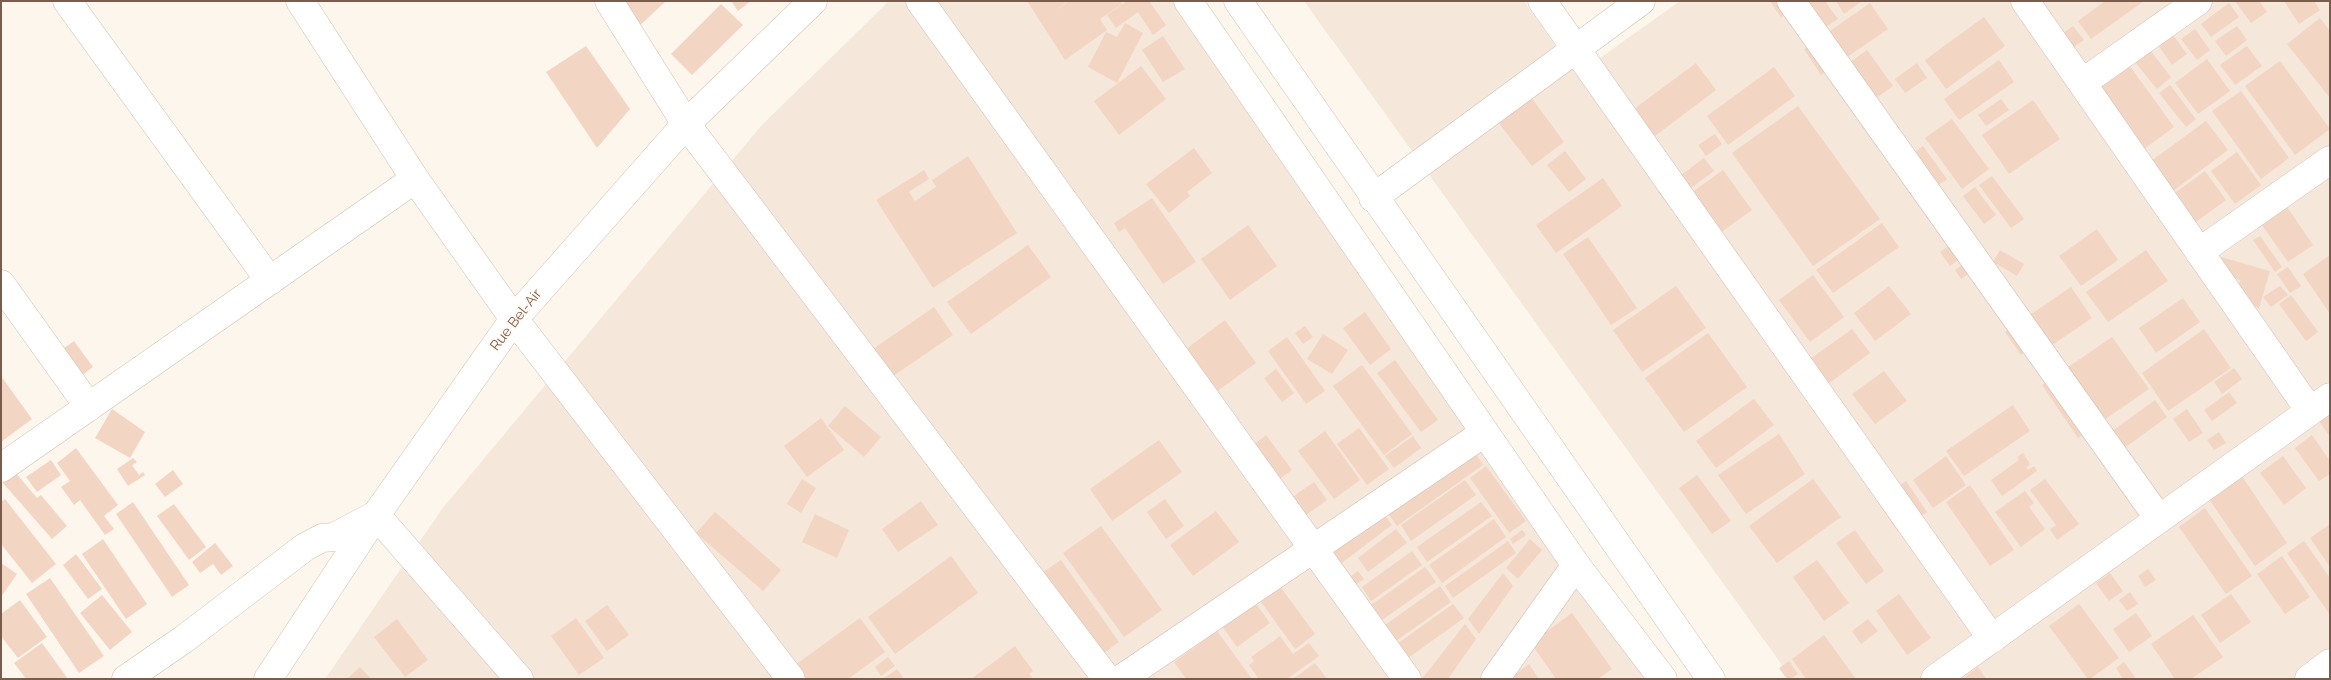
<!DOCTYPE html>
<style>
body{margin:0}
#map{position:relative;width:2331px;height:680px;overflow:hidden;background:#fdf6ec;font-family:Raleway,sans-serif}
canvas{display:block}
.frame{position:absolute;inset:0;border:2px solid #7a5c4d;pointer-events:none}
</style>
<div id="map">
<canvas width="2331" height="680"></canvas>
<div class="frame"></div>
</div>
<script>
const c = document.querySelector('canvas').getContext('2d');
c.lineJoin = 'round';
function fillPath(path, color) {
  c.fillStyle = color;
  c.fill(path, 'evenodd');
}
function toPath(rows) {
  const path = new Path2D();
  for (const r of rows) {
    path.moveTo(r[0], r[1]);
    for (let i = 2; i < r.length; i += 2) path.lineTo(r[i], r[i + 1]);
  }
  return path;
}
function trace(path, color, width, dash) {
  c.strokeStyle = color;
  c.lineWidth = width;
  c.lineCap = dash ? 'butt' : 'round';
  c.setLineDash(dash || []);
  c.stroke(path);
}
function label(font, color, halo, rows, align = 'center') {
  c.font = font + ' Raleway,sans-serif';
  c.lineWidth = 4;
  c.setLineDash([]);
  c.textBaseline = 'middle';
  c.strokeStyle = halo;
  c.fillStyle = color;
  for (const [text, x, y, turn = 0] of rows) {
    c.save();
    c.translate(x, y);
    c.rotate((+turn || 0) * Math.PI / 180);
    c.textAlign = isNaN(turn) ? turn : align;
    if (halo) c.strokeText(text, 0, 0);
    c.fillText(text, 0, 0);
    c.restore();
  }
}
fillPath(toPath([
 [889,1,1183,1,1661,679,325,679,442,509,761,126],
 [1304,1,1524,1,1576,75,1680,1,2330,1,2330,679,1792,679]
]), '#f5e8da');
fillPath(toPath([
 [608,1,666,1,635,30],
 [731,1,751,1,738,11],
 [1027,1,1068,1,1054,12,1069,1,1120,1,1122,4,1100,19,1107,30,1065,60],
 [1127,1,1149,1,1166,25,1153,35,1138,12,1116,28,1107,15],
 [1770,1,1789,1,1794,8,1781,17],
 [1811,1,1825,1,1838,19,1815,34,1799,10],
 [1836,1,1862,1,1844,14],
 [2105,1,2144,1,2091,39,2078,21],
 [2235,1,2259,1,2267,12,2251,23],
 [2284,1,2314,1,2320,10,2299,24],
 [1870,3,1888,29,1821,75,1804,49],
 [2229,3,2239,17,2211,37,2201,24],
 [721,4,743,25,692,75,671,54],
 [1984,17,2005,46,1946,89,1925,60],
 [2320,18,2330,31,2330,98,2287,44],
 [1125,23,1143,33,1117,83,1088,67,1106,32,1117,37],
 [2073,26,2084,40,2060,57,2050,43],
 [2237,26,2247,40,2226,56,2215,41],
 [2195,29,2210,50,2197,60,2181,39],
 [2173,35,2187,54,2172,65,2158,45],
 [1163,36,1185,69,1163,82,1142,50],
 [586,46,630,109,597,148,546,72],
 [2247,46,2262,66,2235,85,2220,65],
 [1867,50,1893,86,1863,107,1838,71],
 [2150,50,2171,77,2157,89,2135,62],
 [2207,59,2230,91,2198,114,2175,83],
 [1999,60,2014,82,1959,120,1944,99],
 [2280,61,2330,129,2295,155,2245,86],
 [1696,63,1716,90,1655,136,1634,109],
 [1917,63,1927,78,1905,93,1895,79],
 [2129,65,2174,127,2137,154,2092,92],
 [1141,66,1166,99,1119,135,1094,101],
 [1774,67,1795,96,1728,145,1707,116],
 [2170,85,2196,119,2186,127,2159,93],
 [2241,91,2289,158,2261,179,2212,111],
 [1531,97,1564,142,1532,166,1498,122],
 [2001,99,2009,110,1986,126,1978,115],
 [2033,100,2060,139,2009,174,1982,135],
 [1798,106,1880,219,1813,266,1732,153],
 [1952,119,1989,169,1962,189,1925,138],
 [2206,121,2228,150,2169,194,2147,164],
 [1715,134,1722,144,1706,156,1698,145],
 [1923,146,1947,179,1927,193,1903,161],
 [1194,148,1212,173,1187,192,1190,196,1169,213,1146,184],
 [1565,151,1586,179,1569,192,1547,165],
 [2237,152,2261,185,2235,204,2211,171],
 [968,156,1017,233,933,288,876,200,924,170,929,179,909,192,915,201,936,187,932,180],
 [1704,158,1714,171,1668,205,1658,192],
 [1723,170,1752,210,1702,246,1673,206],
 [2205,171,2226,200,2182,232,2161,203],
 [1992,176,2024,219,2011,228,1979,185],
 [1603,178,1622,206,1556,253,1536,225],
 [1975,187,1996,215,1984,224,1963,196],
 [1152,198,1196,262,1163,284,1125,228,1119,232,1114,223],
 [2285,204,2313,245,2288,262,2260,222],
 [1882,223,1899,247,1833,293,1816,270],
 [1248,225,1277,266,1230,300,1201,259],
 [2097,229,2118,260,2081,286,2059,256],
 [1962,236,1972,250,1950,266,1940,252],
 [2260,236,2282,267,2275,272,2253,240],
 [1588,237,1637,308,1611,325,1563,254],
 [1028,245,1051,277,971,334,947,302],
 [2000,250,2024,264,2017,276,1993,262],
 [2146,250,2168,281,2108,322,2086,292],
 [2330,255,2330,314,2303,274],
 [2221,257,2270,271,2259,308,2234,300,2240,280,2217,274],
 [1968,261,1974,270,1961,279,1955,270],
 [2288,267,2301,286,2290,293,2277,274],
 [1813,275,1844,317,1810,342,1779,300],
 [1676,286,1706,328,1642,372,1613,330],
 [1889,286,1911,314,1875,341,1854,313],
 [2280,286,2288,295,2271,307,2263,297],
 [2071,287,2092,318,2039,354,2033,345,2021,355,2005,332],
 [2291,295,2318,332,2306,341,2279,304],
 [2183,298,2200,322,2156,353,2139,328],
 [934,307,953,335,892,377,873,349],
 [1365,312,1391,349,1370,365,1343,328],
 [1225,320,1256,363,1212,395,1174,358],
 [1305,326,1313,337,1303,344,1295,333],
 [1852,329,1870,353,1828,384,1810,359],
 [2204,329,2231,368,2168,411,2142,373],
 [1708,333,1747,387,1684,432,1645,378],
 [1323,334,1348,350,1332,374,1307,359],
 [1287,337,1325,391,1306,404,1268,351],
 [2112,337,2149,389,2078,438,2042,385],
 [74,341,93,367,62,390,43,363],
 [1395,360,1438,420,1421,432,1377,373],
 [1362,365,1412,434,1384,455,1333,386],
 [2234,368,2242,379,2222,394,2214,382],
 [1276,369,1294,393,1282,402,1264,378],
 [1884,371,1907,401,1875,424,1852,394],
 [1,376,32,419,1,442],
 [2229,392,2237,403,2212,421,2204,410],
 [1754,399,1774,425,1716,468,1696,441],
 [2155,400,2167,417,2123,449,2111,432],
 [2330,404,2330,437,2314,414],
 [2013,405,2030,431,1964,476,1946,451],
 [845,406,881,437,864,457,828,426],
 [112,409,145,432,130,458,95,438],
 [2187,409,2203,433,2189,442,2173,419],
 [821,418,844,450,807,477,784,446],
 [1359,428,1389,469,1367,485,1337,444],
 [1325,431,1360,480,1334,499,1298,451],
 [2219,432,2226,443,2214,450,2207,440],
 [1779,434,1805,474,1746,514,1718,475],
 [1266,435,1292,470,1277,481,1252,446],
 [2312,435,2330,461,2330,474,2319,481,2295,448],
 [1413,436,1421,448,1394,468,1385,456],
 [1159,440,1182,472,1112,521,1090,489],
 [76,448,118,505,104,516,114,529,105,535,80,500,74,505,61,487,70,481,57,463],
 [1472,448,1483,465,1397,526,1385,509],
 [2023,453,2029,462,2030,465,2026,467,2028,470,2034,466,2037,471,2002,496,1991,480,2019,460,2017,457],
 [1946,456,1966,485,1933,508,1913,480],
 [2283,456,2306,488,2284,505,2260,473],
 [133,458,137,462,132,465,139,475,143,472,145,475,128,486,117,469],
 [51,460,61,475,37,492,26,477],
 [1486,466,1526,521,1509,533,1470,478],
 [173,470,183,484,165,497,155,484],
 [15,472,37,498,41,495,67,526,52,539,3,483],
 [2239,472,2287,543,2255,566,2206,495],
 [1697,475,1731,521,1712,534,1679,488],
 [802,479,816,488,801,513,787,504],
 [1813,479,1841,517,1777,563,1749,526],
 [2045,479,2079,524,2057,540,2050,529,2056,525,2030,490],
 [1465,480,1476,495,1411,541,1401,525],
 [1906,481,1927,512,1898,532,1877,501],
 [1314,482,1327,500,1302,518,1288,500],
 [1970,485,2014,550,1990,566,1946,502],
 [2025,491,2034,503,2029,507,2045,529,2021,547,1995,512],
 [1,499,3,501,5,499,56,564,32,583,1,544],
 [1165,499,1184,526,1166,539,1147,512],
 [921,501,938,525,898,552,882,529],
 [133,502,189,585,172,597,116,514],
 [1481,502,1492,516,1427,562,1417,547],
 [174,504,206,547,189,560,157,516],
 [2205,508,2252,576,2226,594,2179,527],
 [1381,510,1392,525,1319,580,1308,564],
 [1216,511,1239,542,1193,576,1170,545],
 [715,512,781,570,763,591,696,533],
 [815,514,849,530,837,558,802,542],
 [1494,519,1506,537,1442,583,1429,565],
 [2330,524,2330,567,2310,538],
 [1101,526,1162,610,1124,637,1063,553],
 [1396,529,1407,543,1368,572,1358,558],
 [1522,530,1526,535,1513,544,1510,539],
 [1855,530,1884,571,1866,584,1836,543],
 [103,539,147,604,126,619,82,554],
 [1530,539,1542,550,1518,579,1506,568],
 [1508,541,1516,553,1453,598,1445,586],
 [2304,541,2330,578,2330,615,2287,553],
 [215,543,233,566,221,575,213,564,200,573,192,562],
 [1412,551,1422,565,1371,601,1362,587],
 [76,554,102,589,88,599,63,565],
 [951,556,978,593,895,654,868,617],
 [2282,556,2310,597,2285,614,2257,574],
 [1061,560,1119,642,1086,666,1036,577],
 [1817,560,1849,603,1824,621,1793,577],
 [1,563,17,574,1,597],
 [1425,567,1436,582,1382,620,1371,605],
 [2148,569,2156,580,2145,587,2138,576],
 [1358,571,1364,579,1334,600,1329,593],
 [1503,573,1513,586,1479,634,1468,619],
 [2110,573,2123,591,2109,601,2096,583],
 [50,578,104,656,79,673,26,594],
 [1276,581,1315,634,1295,649,1256,595],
 [1440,586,1451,602,1396,641,1385,625],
 [2130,592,2138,604,2127,611,2119,600],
 [1899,594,1931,638,1907,655,1876,611],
 [2231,594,2251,622,2220,643,2201,615],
 [102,595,132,632,110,650,80,613],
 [1252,598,1270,623,1237,647,1219,622],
 [20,600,47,637,18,658,1,636,1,614],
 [1453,604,1464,618,1408,658,1397,644],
 [2079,604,2119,658,2090,679,2088,679,2049,626],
 [607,605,629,635,607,651,585,621],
 [1572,613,1612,669,1598,679,1556,679,1531,643],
 [2136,613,2152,636,2129,652,2113,629],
 [2193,615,2223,657,2191,679,2175,679,2151,644],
 [576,618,604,658,579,675,551,636],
 [860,618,885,652,848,679,782,679,780,676],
 [397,619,428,660,405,677,374,637],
 [1868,619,1878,631,1861,644,1852,631],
 [1465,624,1476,639,1448,679,1422,679],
 [1217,631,1252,679,1186,679,1174,662],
 [1824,635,1856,679,1806,679,1792,659],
 [1280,636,1293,654,1309,643,1319,656,1287,679,1259,679,1249,665,1254,661,1251,657],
 [42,643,68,679,26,679,14,663],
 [1015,646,1033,671,1029,674,1033,679,971,679],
 [888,657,895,666,881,676,875,667],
 [1789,661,1798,674,1791,679,1787,679,1779,668],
 [2124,662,2135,677,2133,679,2123,679,2116,668],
 [1315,663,1327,679,1293,679],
 [1529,664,1539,679,1509,679],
 [360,667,371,679,347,679],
 [1978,667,1986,679,1962,679],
 [897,669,903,677,900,679,883,679]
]), '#f3d5c3');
const street = toPath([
 [67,1,270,281],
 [300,1,415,179,514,319,791,679],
 [609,1,686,124,1107,679],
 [920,1,1407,679],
 [1542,1,1992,639],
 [1791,1,2159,519],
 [2025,1,2310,411],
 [2082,83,2198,1],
 [1373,198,1641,1],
 [2199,252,2330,160],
 [1,284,89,407],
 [1,468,415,179],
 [126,679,184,639,305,547,322,538,334,537,376,515,519,679],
 [1121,679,1484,433],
 [1495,679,1576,565],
 [1935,679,2330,397],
 [2309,679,2330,663]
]);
const secondary = toPath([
 [1188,1,1576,565,1663,679],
 [1238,1,1711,679],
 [268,679,376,515,514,319,686,124,813,1]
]);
trace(street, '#d1beb0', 29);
trace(secondary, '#d6c0b0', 29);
trace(street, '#fff', 28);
trace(secondary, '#fff', 28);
label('14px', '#7a5c4d', '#fffaf3', [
 ["Rue Bel-Air",516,320,-52]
]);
</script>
